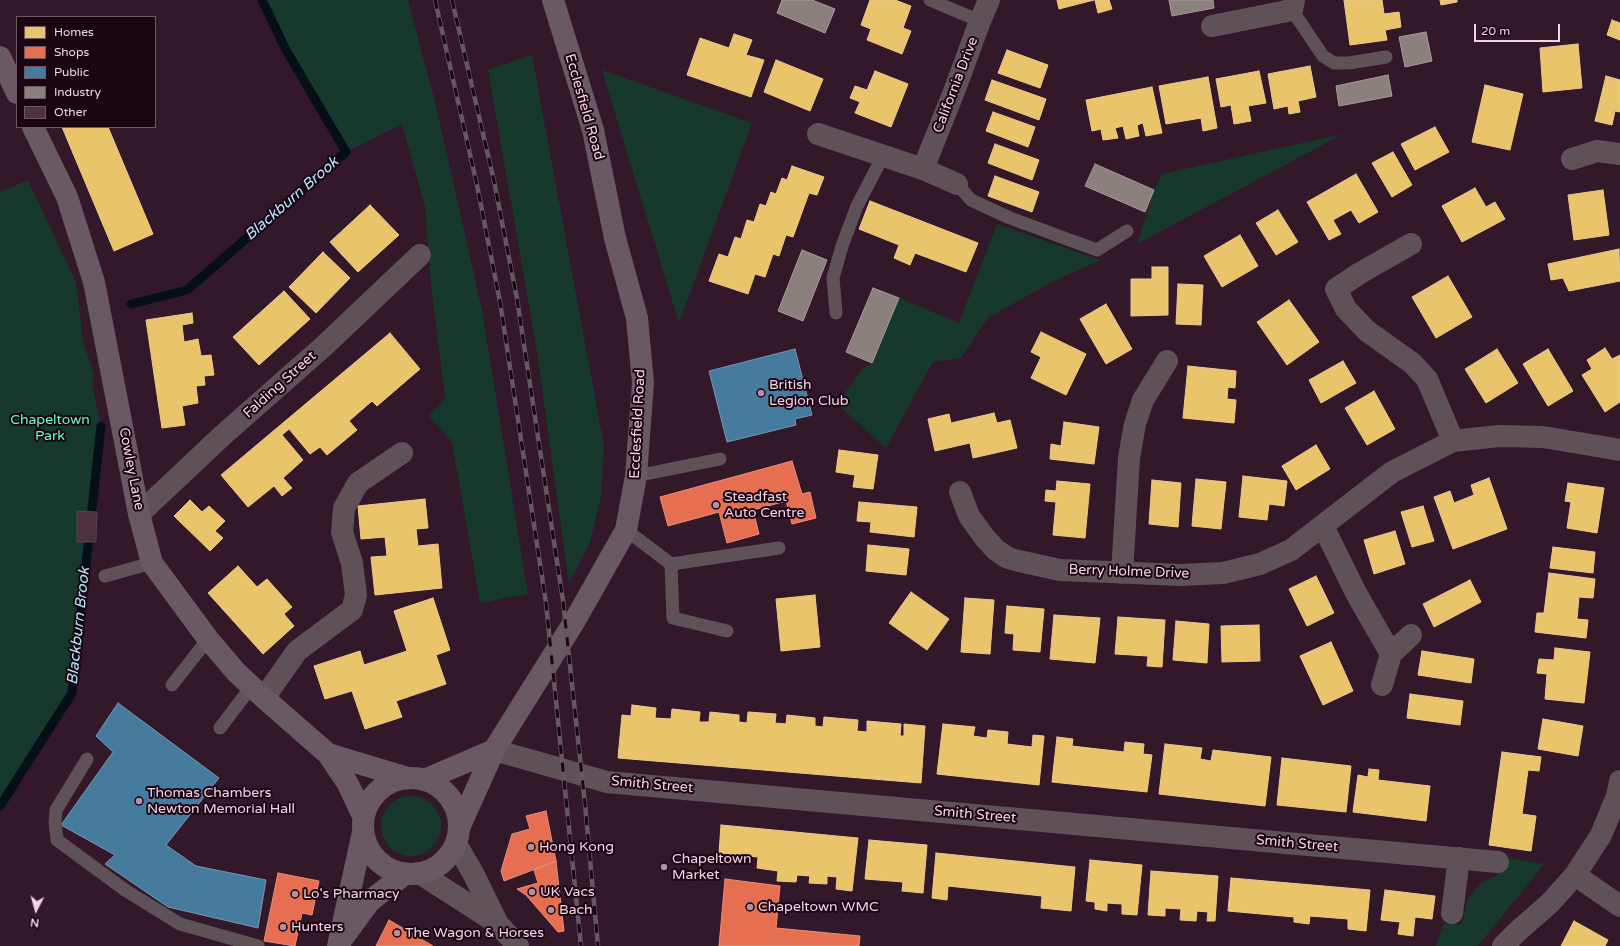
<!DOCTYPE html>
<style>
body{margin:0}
#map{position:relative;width:1620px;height:946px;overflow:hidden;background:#33182a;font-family:"Varela Round",sans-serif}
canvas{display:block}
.legend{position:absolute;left:16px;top:16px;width:140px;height:112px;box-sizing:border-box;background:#1a0512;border:1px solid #715766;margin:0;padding:5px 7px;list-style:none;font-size:12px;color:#f4d3e5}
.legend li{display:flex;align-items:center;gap:8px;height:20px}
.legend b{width:20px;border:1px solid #715766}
.north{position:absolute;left:16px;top:890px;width:40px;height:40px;-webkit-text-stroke:3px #1a0512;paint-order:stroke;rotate:186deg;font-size:11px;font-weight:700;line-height:16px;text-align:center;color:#f4d3e5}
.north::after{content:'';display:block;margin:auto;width:14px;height:18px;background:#f4d3e5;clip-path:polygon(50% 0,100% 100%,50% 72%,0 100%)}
.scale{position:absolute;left:1474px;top:24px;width:86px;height:18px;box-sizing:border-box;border:2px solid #f4d3e5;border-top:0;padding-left:5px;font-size:12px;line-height:14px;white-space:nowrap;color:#f4d3e5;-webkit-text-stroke:3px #1a0512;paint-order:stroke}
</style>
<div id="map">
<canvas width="1620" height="946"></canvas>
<ul class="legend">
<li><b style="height:11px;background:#e9c46a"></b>Homes</li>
<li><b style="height:11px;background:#e76f51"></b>Shops</li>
<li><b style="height:11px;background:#457b9d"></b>Public</li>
<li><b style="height:11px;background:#8a817c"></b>Industry</li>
<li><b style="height:11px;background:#4f323f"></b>Other</li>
</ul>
<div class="north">N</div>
<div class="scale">20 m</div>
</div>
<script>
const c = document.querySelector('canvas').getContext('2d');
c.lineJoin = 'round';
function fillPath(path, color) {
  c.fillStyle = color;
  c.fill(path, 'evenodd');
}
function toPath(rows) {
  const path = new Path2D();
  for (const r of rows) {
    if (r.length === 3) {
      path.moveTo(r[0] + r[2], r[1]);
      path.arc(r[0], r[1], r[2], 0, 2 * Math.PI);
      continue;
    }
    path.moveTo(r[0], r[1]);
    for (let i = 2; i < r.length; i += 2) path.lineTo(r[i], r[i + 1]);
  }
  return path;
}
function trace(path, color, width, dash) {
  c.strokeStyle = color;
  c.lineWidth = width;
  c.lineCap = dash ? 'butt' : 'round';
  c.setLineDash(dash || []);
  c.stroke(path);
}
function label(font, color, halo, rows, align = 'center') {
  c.font = font + ' "Varela Round",sans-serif';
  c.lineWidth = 4;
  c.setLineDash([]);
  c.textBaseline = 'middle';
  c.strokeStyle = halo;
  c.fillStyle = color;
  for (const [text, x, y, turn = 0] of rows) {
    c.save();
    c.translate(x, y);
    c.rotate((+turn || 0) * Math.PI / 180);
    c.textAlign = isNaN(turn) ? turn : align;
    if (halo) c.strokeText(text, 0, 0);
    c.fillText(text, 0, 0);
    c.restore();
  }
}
fillPath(toPath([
 [262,0,408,0,436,106,482,310,528,594,480,603,452,442,429,416,445,398,431,286,425,207,402,124,346,152,286,50],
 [532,55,604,446,601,496,590,542,569,584,537,352,488,70],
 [602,70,752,123,679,323],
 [1343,134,1137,244,1154,190,1162,174],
 [28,180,76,282,83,341,94,374,92,384,101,426,72,693,0,806,0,192],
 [997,224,1100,260,1050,283,988,318,961,358,933,362,886,448,837,404,863,368,872,363,899,298,959,323],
 [411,826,30],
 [1508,858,1544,864,1478,946,1436,946,1443,924,1462,924,1467,901,1479,885,1496,875]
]), '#16382d');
const homes = toPath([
 [870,0,895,0,911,6,903,28,911,31,902,54,867,40,871,29,861,25,870,0],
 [1057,0,1094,0,1059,9,1057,0],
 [1095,0,1109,0,1112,9,1098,13,1095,0],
 [1344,0,1382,0,1384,14,1399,12,1401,27,1385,30,1387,40,1350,45,1344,0],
 [1440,0,1457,0,1457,2,1441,5,1440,0],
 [1612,20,1620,23,1620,40,1607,35,1612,20],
 [734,34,752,40,746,55,764,60,751,97,687,75,700,38,729,48,734,34],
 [1578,44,1582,88,1543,92,1540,48,1578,44],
 [1007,50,1048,65,1040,88,998,73,1007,50],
 [776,60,823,79,810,111,764,92,776,60],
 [1310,66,1316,97,1298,101,1300,112,1289,114,1288,106,1274,109,1268,74,1310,66],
 [875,71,908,84,891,127,855,113,860,102,850,98,855,86,867,90,875,71],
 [1259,71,1266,103,1248,106,1251,121,1234,124,1231,105,1221,107,1216,79,1259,71],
 [1606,76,1620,80,1620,112,1615,111,1612,125,1595,121,1606,76],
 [1208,77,1217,128,1203,131,1201,118,1166,124,1159,86,1208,77],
 [992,80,1046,99,1039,120,985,100,992,80],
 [1485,85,1523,94,1510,150,1472,142,1485,85],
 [1152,87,1162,133,1146,136,1143,123,1137,125,1139,136,1126,139,1123,126,1115,128,1118,138,1103,140,1101,129,1092,131,1086,100,1152,87],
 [993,112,1035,127,1028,147,986,131,993,112],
 [62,127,108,127,153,234,114,251,62,127],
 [1435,127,1449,152,1415,170,1401,144,1435,127],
 [995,144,1039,160,1032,180,988,163,995,144],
 [1393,152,1412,185,1392,197,1372,163,1393,152],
 [792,166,824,177,817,195,809,193,793,237,786,235,779,256,773,254,765,277,755,274,748,294,709,281,719,254,728,257,735,237,741,239,747,220,754,222,760,204,766,206,771,192,776,194,782,178,787,180,792,166],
 [1356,174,1378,212,1359,223,1351,210,1333,220,1341,234,1329,240,1307,202,1356,174],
 [995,176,1039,192,1032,212,988,196,995,176],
 [1475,188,1486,207,1495,202,1505,219,1462,242,1442,206,1475,188],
 [1603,190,1609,235,1574,240,1568,195,1603,190],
 [870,201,978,243,966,272,915,253,910,265,894,258,899,245,859,229,870,201],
 [370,205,399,235,358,272,330,242,370,205],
 [1278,210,1298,242,1276,255,1256,223,1278,210],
 [1240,235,1258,266,1222,287,1204,256,1240,235],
 [1619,249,1620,281,1569,291,1563,278,1551,280,1548,264,1619,249],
 [323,252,350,278,316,313,289,287,323,252],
 [1152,267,1168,267,1168,315,1131,316,1131,279,1152,279,1152,267],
 [1448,276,1472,317,1436,338,1412,297,1448,276],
 [1178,284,1203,285,1201,325,1176,324,1178,284],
 [284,291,310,319,259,365,233,337,284,291],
 [1289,300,1319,342,1287,365,1257,322,1289,300],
 [1106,304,1132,349,1106,364,1080,319,1106,304],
 [192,313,193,323,182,325,184,342,198,339,201,356,211,355,214,375,204,376,205,385,196,386,198,403,182,406,185,425,162,428,146,320,192,313],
 [1041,332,1086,354,1066,395,1031,378,1041,357,1031,352,1041,332],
 [390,333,420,369,377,406,372,401,349,421,357,430,327,455,320,447,310,454,289,429,282,435,303,460,283,478,292,488,282,496,274,486,248,507,221,475,390,333],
 [1605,348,1612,359,1620,355,1620,402,1605,412,1582,375,1592,369,1587,360,1605,348],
 [1497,349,1518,383,1486,403,1465,369,1497,349],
 [1548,349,1573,391,1548,406,1523,364,1548,349],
 [1343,361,1356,383,1321,403,1309,380,1343,361],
 [1188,366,1236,371,1235,388,1228,387,1227,399,1236,400,1234,423,1183,418,1188,366],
 [1374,391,1395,429,1367,445,1345,408,1374,391],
 [994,413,997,423,1010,420,1017,448,973,458,970,443,935,451,928,419,949,414,951,423,994,413],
 [1064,422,1099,427,1094,464,1050,459,1051,444,1061,446,1064,422],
 [1316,445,1330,469,1296,490,1282,466,1316,445],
 [839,450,878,455,873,489,853,487,855,475,836,472,839,450],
 [1243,476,1287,481,1284,506,1269,504,1267,520,1239,517,1243,476],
 [1489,478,1507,529,1453,549,1434,497,1450,491,1454,503,1474,495,1471,485,1489,478],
 [1196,479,1226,482,1221,529,1192,526,1196,479],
 [1152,480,1181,483,1178,527,1149,524,1152,480],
 [1057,481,1090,484,1085,538,1053,535,1056,502,1045,501,1046,490,1056,491,1057,481],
 [1568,483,1604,488,1597,533,1567,528,1571,502,1565,501,1568,483],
 [425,499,428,528,416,529,418,546,438,544,442,588,375,595,371,557,387,556,385,537,361,539,358,506,425,499],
 [190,500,202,512,209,506,225,521,215,531,223,538,210,551,174,516,190,500],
 [859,502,917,507,914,537,870,532,871,522,857,521,859,502],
 [1423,506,1434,541,1412,547,1401,512,1423,506],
 [1395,531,1405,564,1374,574,1364,540,1395,531],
 [868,545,909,549,906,575,866,571,868,545],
 [1553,547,1595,552,1593,573,1550,568,1553,547],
 [238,566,257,587,267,579,292,607,284,614,294,626,263,654,208,593,238,566],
 [1549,573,1595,579,1593,598,1579,597,1577,619,1588,620,1586,638,1535,632,1537,613,1544,613,1549,573],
 [1316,576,1334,613,1307,626,1289,589,1316,576],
 [1470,580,1481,602,1434,627,1423,604,1470,580],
 [911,592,949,619,927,650,889,623,911,592],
 [815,595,820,647,781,651,776,599,815,595],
 [433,598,450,650,436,655,446,684,396,701,402,717,365,729,352,691,325,699,314,666,360,651,364,665,407,651,394,611,433,598],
 [965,598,994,600,990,654,961,652,965,598],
 [1007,606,1044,609,1040,652,1013,650,1014,634,1005,633,1007,606],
 [1054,615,1100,618,1095,663,1050,659,1054,615],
 [1118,617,1165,620,1162,667,1147,666,1148,656,1115,654,1118,617],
 [1176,621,1209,624,1207,663,1173,660,1176,621],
 [1259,625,1260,661,1222,662,1221,626,1259,625],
 [1331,642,1353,691,1323,705,1300,656,1331,642],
 [1555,648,1590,652,1584,703,1545,699,1547,674,1537,673,1539,659,1554,660,1555,648],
 [1422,651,1474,659,1471,683,1418,675,1422,651],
 [1410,694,1463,701,1460,725,1407,718,1410,694],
 [632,705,656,708,655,718,671,719,672,709,700,712,699,722,709,722,710,712,739,715,739,722,747,723,748,712,776,714,775,723,786,724,787,715,815,718,815,726,823,727,824,717,858,720,857,731,867,732,867,721,901,724,900,736,904,736,904,724,925,726,921,783,618,758,622,715,631,716,632,705],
 [1543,719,1583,726,1578,756,1538,749,1543,719],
 [943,724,975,727,973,736,987,738,988,730,1008,732,1007,744,1032,747,1033,735,1044,736,1039,785,937,774,943,724],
 [1057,737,1073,739,1072,746,1124,752,1125,742,1144,744,1143,754,1152,755,1147,792,1052,782,1057,737],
 [1165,744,1202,748,1200,759,1211,761,1213,750,1271,757,1265,806,1159,794,1165,744],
 [1502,752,1541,757,1539,771,1528,770,1522,814,1536,816,1531,851,1489,845,1502,752],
 [1282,758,1351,766,1346,812,1277,805,1282,758],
 [1369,769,1379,770,1378,780,1430,786,1426,821,1353,812,1358,775,1368,777,1369,769],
 [721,825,858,838,852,891,836,889,837,877,827,876,827,884,809,883,810,876,797,875,796,882,777,881,778,871,757,868,758,857,719,853,721,825],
 [869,840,927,845,923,893,902,891,903,882,865,879,869,840],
 [936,853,1075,867,1071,911,1041,908,1042,896,948,886,947,900,932,898,936,853],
 [1090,860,1142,865,1137,915,1122,914,1122,904,1107,903,1107,911,1095,909,1095,902,1086,901,1090,860],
 [1151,871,1218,876,1215,921,1207,921,1208,912,1197,911,1196,921,1180,920,1181,909,1165,908,1165,916,1148,915,1151,871],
 [1231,878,1370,890,1366,931,1348,929,1348,919,1310,916,1309,924,1294,922,1294,917,1228,911,1231,878],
 [1385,890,1435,896,1432,919,1415,917,1413,936,1398,934,1400,922,1381,920,1385,890],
 [1574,921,1608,940,1605,946,1561,946,1574,921]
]);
fillPath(homes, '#e9c46a');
trace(homes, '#ecc88f', 1);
const shops = toPath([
 [792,461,802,494,810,492,816,518,792,524,786,501,753,510,759,534,727,543,719,512,668,526,660,497,792,461],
 [546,811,556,861,504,881,501,871,512,834,530,829,526,816,546,811],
 [556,861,564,931,558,932,526,895,517,889,538,883,534,870,556,861],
 [278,873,319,881,312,915,302,913,295,946,264,941,278,873],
 [725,879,780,886,776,928,860,936,859,946,719,946,725,879],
 [389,920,433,946,376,946,389,920]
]);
fillPath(shops, '#e76f51');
trace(shops, '#eb8d7d', 1);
const public = toPath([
 [795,349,812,415,795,419,796,425,727,442,709,371,795,349],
 [118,703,219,778,166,845,196,866,266,880,258,928,168,907,105,864,115,855,61,825,113,752,96,736,118,703]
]);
fillPath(public, '#457b9d');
trace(public, '#7a95b3', 1);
const industry = toPath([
 [782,0,812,0,835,9,825,33,777,13,782,0],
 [1169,0,1213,0,1214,8,1172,16,1169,0],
 [1426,32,1432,61,1405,67,1399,37,1426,32],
 [1388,75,1392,96,1339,106,1336,86,1388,75],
 [1095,164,1154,190,1145,212,1085,186,1095,164],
 [802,250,827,260,803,321,778,311,802,250],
 [873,288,899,298,872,363,846,352,873,288]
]);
fillPath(industry, '#8a817c');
trace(industry, '#aa9a9c', 1);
trace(toPath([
 [131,304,187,290,346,152,286,50,262,0],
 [0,806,72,693,101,426]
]), '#060f16', 9);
const building = toPath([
 [77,511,97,512,96,542,77,542,77,511]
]);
fillPath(building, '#4f323f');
trace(building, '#5a414c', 1);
trace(toPath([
 [930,0,980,21],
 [1292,10,1323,56,1334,63,1349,63,1386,57],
 [957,184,971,200,1010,218,1097,250,1127,231],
 [836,313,833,278,842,246,857,206,883,156],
 [636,476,720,459],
 [626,530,671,564,779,548],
 [671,564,673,618,727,631],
 [105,576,152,563],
 [172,685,208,639],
 [220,728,251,687],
 [87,759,56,810,55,822,57,840,125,890,180,924,258,946]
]), '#5e5158', 13);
trace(toPath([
 [1212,26,1292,10,1294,0],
 [818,134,923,169,957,184],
 [1572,159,1597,151,1620,154],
 [923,169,955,89,980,21,989,0],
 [1411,244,1360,273,1336,289,1346,309,1367,331,1412,363,1427,379,1453,441],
 [960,492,969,516,985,538,996,550,1008,558,1019,561,1060,570,1181,575,1223,573,1260,564,1291,550,1392,472,1453,441,1499,436,1543,437,1620,450],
 [139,514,223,435,324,346,420,255],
 [1323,526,1356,593,1391,654],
 [1122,573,1129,458,1135,424,1143,400,1167,361],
 [1382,685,1391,654,1411,635],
 [264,698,297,651,352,610,356,595,352,563,342,532,344,508,358,483,402,453],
 [494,750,607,782,1498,862],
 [1575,875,1620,906],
 [1452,913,1459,858],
 [1503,946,1518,931,1550,903,1575,875,1601,835,1617,796,1620,781]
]), '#5e5158', 22);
trace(toPath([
 [456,844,473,873,497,922],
 [421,874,497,923,518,946]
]), '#60535a', 22);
trace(toPath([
 [0,57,17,93],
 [33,127,67,197,94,282,139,514,152,563,208,639,236,672,264,698,328,754,348,784,363,816],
 [328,754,408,778],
 [411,826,48],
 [424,780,494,750],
 [459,828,494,750,574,622,626,530,636,476,643,383,637,318,615,238,593,130,553,0],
 [342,939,370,901,405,874],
 [338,946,363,832]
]), '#695962', 22);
const rail = toPath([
 [435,0,477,185,500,302,546,603,581,946],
 [452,0,494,181,517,299,563,601,585,804,598,946]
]);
trace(rail, '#655760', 4.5);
trace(rail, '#1a0512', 3, [9]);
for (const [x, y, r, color] of [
 [761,393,4,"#b092a4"],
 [716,505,4,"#b092a4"],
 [139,801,4,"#b092a4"],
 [531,847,4,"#b092a4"],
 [664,867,4,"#b092a4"],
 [532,892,4,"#b092a4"],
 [295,894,4,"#b092a4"],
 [750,907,4,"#b092a4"],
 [551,910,4,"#b092a4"],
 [283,927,4,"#b092a4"],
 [397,933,4,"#b092a4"]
]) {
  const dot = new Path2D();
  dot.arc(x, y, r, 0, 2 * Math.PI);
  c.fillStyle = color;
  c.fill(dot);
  trace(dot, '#1a0512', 1.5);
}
label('14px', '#f4d3e5', '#1a0512', [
 ["California Drive",956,85,-69],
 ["Ecclesfield Road",584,107,74],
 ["Falding Street",280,385,-42],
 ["Ecclesfield Road",638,424,-87],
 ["Cowley Lane",131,469,79],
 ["Berry Holme Drive",1129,572,2],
 ["Smith Street",652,785,5],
 ["Smith Street",975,815,5],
 ["Smith Street",1297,844,5]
]);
label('14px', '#f4d3e5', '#1a0512', [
 ["British",769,385],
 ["Legion Club",769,401],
 ["Steadfast",724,497],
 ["Auto Centre",724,513],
 ["Thomas Chambers",147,793],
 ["Newton Memorial Hall",147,809],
 ["Hong Kong",539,847],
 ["Chapeltown",672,859],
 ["Market",672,875],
 ["UK Vacs",540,892],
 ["Lo's Pharmacy",303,894],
 ["Chapeltown WMC",758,907],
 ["Bach",559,910],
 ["Hunters",291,927],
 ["The Wagon & Horses",405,933]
], 'left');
label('14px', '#69fec3', '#1a0512', [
 ["Chapeltown",50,420],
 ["Park",50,436]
]);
label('italic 15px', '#b3e8fd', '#1a0512', [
 ["Blackburn Brook",292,199,-41],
 ["Blackburn Brook",79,626,-84]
]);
</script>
